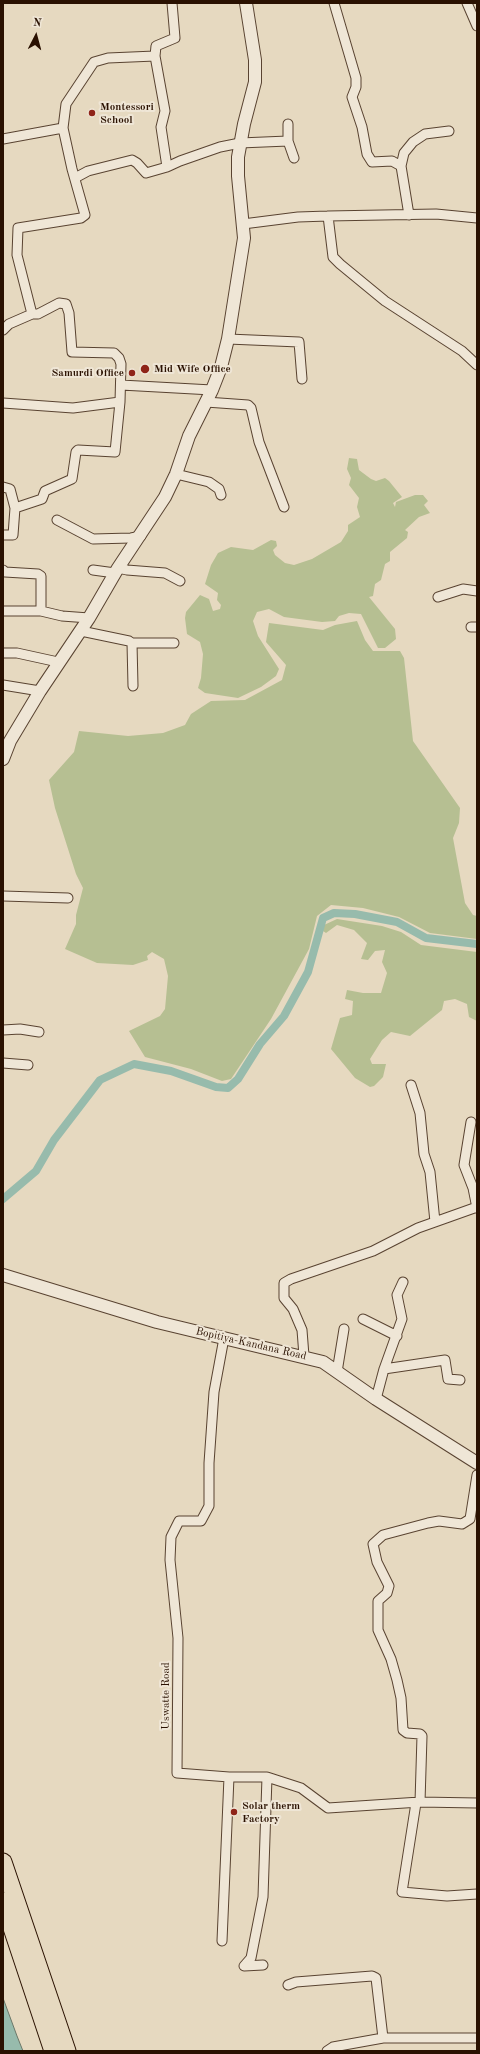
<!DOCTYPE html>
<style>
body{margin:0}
#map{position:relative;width:480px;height:2054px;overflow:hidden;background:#e6d9c0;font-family:"Old Standard TT",serif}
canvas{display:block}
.frame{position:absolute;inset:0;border:4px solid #2a1101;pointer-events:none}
.north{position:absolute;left:16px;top:16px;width:40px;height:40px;-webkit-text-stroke:3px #efe6d6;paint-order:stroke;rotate:6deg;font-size:11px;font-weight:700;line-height:16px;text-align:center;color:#2a1101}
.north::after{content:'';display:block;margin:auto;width:14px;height:18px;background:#2a1101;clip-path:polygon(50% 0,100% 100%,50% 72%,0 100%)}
</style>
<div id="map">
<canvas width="480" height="2054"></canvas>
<div class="frame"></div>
<div class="north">N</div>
</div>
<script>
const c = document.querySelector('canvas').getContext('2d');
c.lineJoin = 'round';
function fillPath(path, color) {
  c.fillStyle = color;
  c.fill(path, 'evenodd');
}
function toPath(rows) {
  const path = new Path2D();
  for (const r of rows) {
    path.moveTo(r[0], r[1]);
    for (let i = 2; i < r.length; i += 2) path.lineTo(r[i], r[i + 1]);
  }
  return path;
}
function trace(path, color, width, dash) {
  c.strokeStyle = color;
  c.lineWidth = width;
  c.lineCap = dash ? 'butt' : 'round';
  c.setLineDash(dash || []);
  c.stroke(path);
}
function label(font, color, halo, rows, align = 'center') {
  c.font = font + ' "Old Standard TT",serif';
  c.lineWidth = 4;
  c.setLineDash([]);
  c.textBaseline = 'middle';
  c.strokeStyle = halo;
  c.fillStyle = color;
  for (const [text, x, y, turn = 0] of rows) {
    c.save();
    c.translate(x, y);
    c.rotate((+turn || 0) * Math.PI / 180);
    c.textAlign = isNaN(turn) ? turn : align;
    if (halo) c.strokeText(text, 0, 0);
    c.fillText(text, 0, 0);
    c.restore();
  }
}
fillPath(toPath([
 [349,458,357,459,359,470,371,479,376,481,385,478,389,481,402,497,393,503,395,507,396,502,415,495,423,495,428,501,424,505,430,513,419,517,405,530,408,532,407,538,390,552,390,561,385,564,381,580,375,584,373,596,369,597,395,629,396,639,385,648,378,648,361,614,349,613,339,616,335,621,322,622,284,617,269,609,257,612,253,621,258,636,279,669,276,676,261,687,238,698,205,693,198,688,201,678,203,654,200,642,187,634,185,618,186,612,200,595,209,599,213,611,220,609,221,605,217,600,218,593,205,584,211,565,218,553,231,547,253,550,271,540,276,541,277,546,273,550,275,555,285,563,294,565,312,559,341,542,348,531,348,525,360,517,357,507,359,498,349,485,351,478,347,469],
 [357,621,365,640,373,651,400,651,404,658,413,741,460,808,459,823,453,838,465,903,473,915,477,916,477,939,430,933,399,917,363,908,331,905,317,916,309,949,271,1019,231,1079,222,1081,191,1069,145,1057,129,1031,160,1016,165,1009,168,976,164,959,152,952,147,956,148,960,133,965,97,963,65,949,76,924,76,915,83,888,76,874,55,808,49,780,74,752,79,731,128,736,163,733,185,725,191,714,211,701,245,700,282,680,286,665,266,642,269,623,323,630,335,625],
 [337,919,382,926,401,932,421,945,477,952,477,1021,469,1017,467,1004,455,999,444,1001,442,1010,410,1036,391,1032,382,1040,370,1059,372,1064,386,1064,383,1077,374,1086,370,1087,355,1078,331,1049,340,1018,352,1015,353,1001,345,999,347,990,363,993,381,993,387,973,382,962,385,950,375,951,368,960,361,959,367,943,354,930,337,925,326,933,323,931,324,925]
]), '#b6bf92');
const water = toPath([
 [3,1998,17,2036,23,2051,3,2051,3,1998]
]);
fillPath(water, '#97bbac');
trace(water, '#6b7768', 1);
trace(toPath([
 [3,1199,36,1171,54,1140,100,1080,134,1064,171,1071,216,1087,228,1088,238,1079,260,1044,284,1016,308,972,323,918,334,913,355,914,397,922,426,938,477,944]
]), '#97bbac', 8);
const minor = toPath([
 [172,3,175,38,156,46,155,56,165,111,161,127,167,167,180,161,220,147,240,143,288,141],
 [334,3,356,78,356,87,352,97,362,127,367,154,372,162,392,161,401,166,409,215],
 [467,3,477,26],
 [288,124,288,141,294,158],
 [3,139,63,128],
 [401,166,404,153,413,142,425,134,449,131],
 [75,178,88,171,132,160,137,163,146,173,167,167],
 [328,216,333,257,340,264,385,301,462,351,477,365],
 [243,224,298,217,328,216,436,214,477,218],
 [3,330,9,324,32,314],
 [228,339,299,342,302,379],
 [121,385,212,390],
 [206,402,248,405,251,408,259,442,284,507],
 [3,403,73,408,120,402],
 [176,474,209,482,219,489,221,495],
 [3,487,10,489,15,508,42,499,45,491,72,479,76,452,78,450,115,452,120,402,121,364,119,358,114,353,72,352,69,313,66,304,59,303,38,314,32,314,17,255,18,228,81,218,85,215,72,169,63,128,66,104,94,62,108,58,155,56],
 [57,520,93,539,131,538,141,536],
 [3,535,13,535,15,508],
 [118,568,127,570,165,573,180,581],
 [3,570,5,572,38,574,41,576,41,611,62,616,89,618],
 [93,570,115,573],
 [438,597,463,589,477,591],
 [3,611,41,611],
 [471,627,477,627],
 [81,631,129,641,132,643,133,686],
 [132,643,174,643],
 [3,653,17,653,58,662],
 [3,685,40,691],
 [3,896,68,898],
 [3,1030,20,1029,39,1032],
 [3,1063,28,1065],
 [411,1085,420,1113,424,1154,430,1172,435,1222],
 [471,1122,464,1165,473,1188,477,1208],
 [363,1319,397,1336],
 [224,1338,214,1392,209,1463,209,1506,201,1521,179,1521,171,1537,170,1560,178,1638,177,1773,229,1777,267,1777,301,1788,328,1808,420,1802,477,1803],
 [304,1356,302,1330,293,1309,284,1298,284,1283,291,1279,373,1251,418,1228,477,1207],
 [384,1369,445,1360,448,1379,460,1380],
 [337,1372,344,1329],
 [376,1399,384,1369,402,1319,397,1295,403,1282],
 [420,1802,422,1736,420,1734,407,1733,403,1730,401,1698,397,1680,391,1659,378,1630,378,1601,387,1593,389,1586,377,1562,373,1544,383,1535,428,1523,439,1521,462,1524,470,1519,477,1475],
 [416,1803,402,1892,447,1896,477,1894],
 [222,1941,229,1777],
 [263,1965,244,1966,251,1958,263,1897,267,1777],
 [288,1985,296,1982,372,1976,376,1978,383,2038,477,2038],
 [327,2051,333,2047,383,2038]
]);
const tertiary = toPath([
 [3,759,10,741,40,691,89,618,118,568,165,497,176,474,189,436,212,390,221,367,228,339,244,238,238,176,238,157,244,124,255,82,255,60,246,3],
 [3,1275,157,1322,323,1362,376,1399,477,1463]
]);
const motorway = toPath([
 [3,1862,67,2051],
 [3,1901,53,2051]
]);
trace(minor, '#594331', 11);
trace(tertiary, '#594331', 14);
trace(motorway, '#2a1101', 19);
trace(minor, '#efe6d6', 9);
trace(tertiary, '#efe6d6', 12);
trace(motorway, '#e6d9c0', 17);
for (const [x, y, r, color] of [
 [92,113,4,"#8f2418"],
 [145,369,5,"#8f2418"],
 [132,373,4,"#8f2418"],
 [234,1812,4,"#8f2418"]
]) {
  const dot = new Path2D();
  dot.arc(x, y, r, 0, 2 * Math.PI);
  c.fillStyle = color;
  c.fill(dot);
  trace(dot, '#efe6d6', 1.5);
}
label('bold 11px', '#2a1101', '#efe6d6', [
 ["Montessori",100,107],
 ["School",100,120],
 ["Mid Wife Office",154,369],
 ["Samurdi Office",124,373,"right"],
 ["Solar therm",242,1806],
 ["Factory",242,1819]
], 'left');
label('11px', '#2a1101', '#efe6d6', [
 ["Bopitiya-Kandana Road",251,1344,13],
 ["Uswatte Road",166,1696,-90]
]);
</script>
